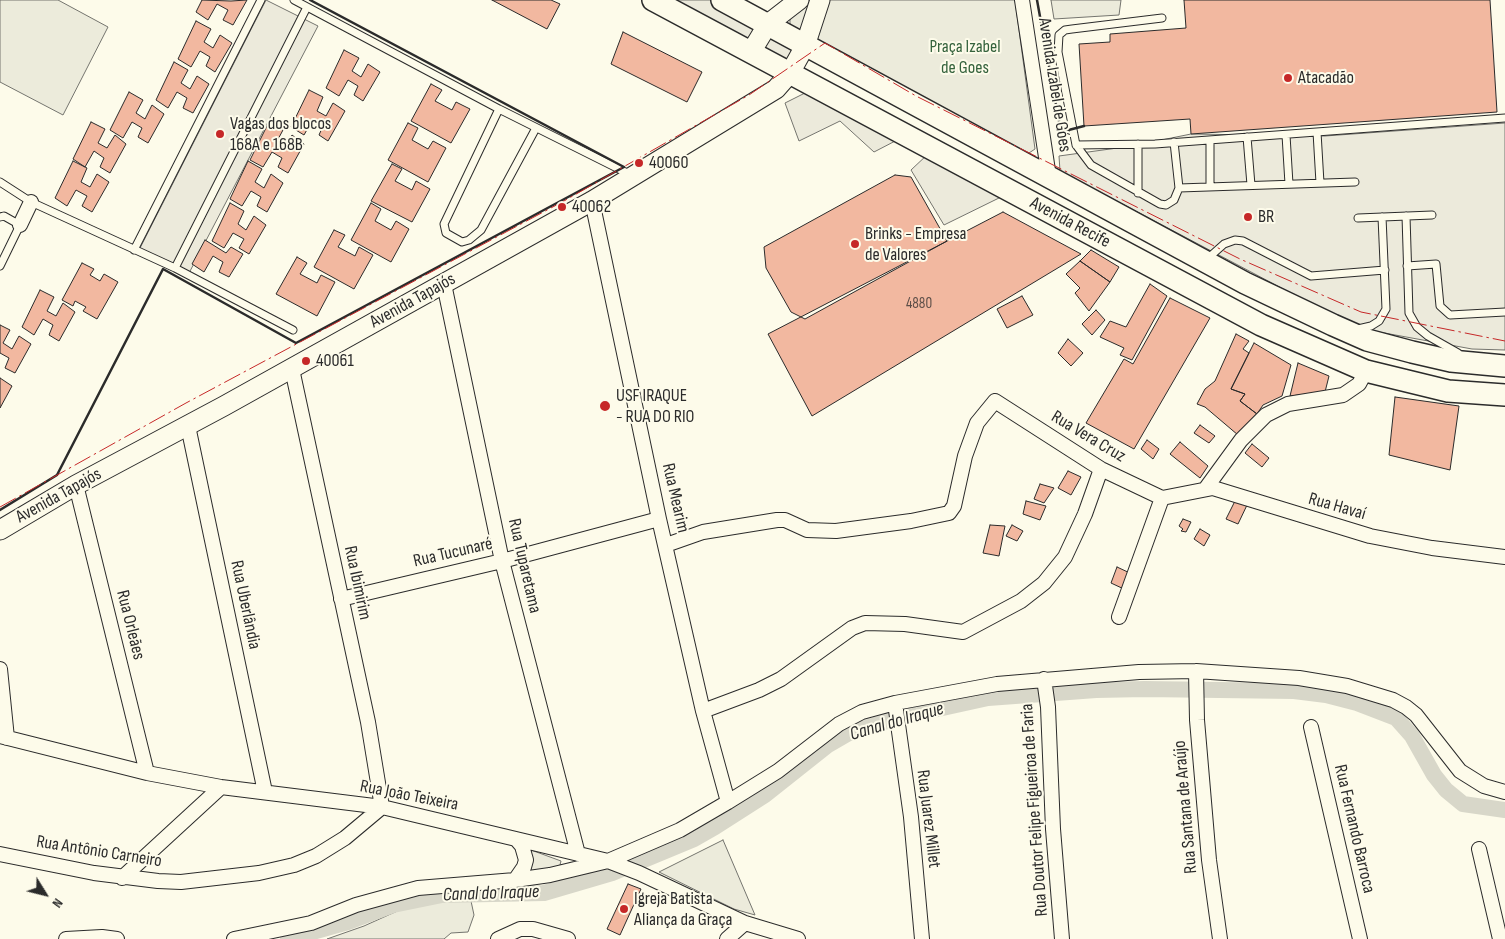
<!DOCTYPE html>
<meta charset="utf-8">
<style>
body{margin:0}
#map{position:relative;width:1505px;height:939px;overflow:hidden;background:#fdfbea;font-family:"Sofia Sans Condensed",sans-serif}
canvas{display:block}
.north{position:absolute;left:20px;top:869px;width:50px;height:50px;-webkit-text-stroke:4px #fdfbea;paint-order:stroke;rotate:126deg;font-size:14px;font-weight:700;line-height:20px;text-align:center;color:#2b2b2b}
.north::after{content:'';display:block;margin:auto;width:18px;height:22px;background:#2b2b2b;clip-path:polygon(50% 0,100% 100%,50% 72%,0 100%)}
</style>
<div id="map">
<canvas width="1505" height="939"></canvas>
<div class="north">N</div>
</div>
<script>
const c = document.querySelector('canvas').getContext('2d');
c.lineJoin = 'round';
function fillPath(path, color) {
  c.fillStyle = color;
  c.fill(path, 'evenodd');
}
function toPath(rows) {
  const path = new Path2D();
  for (const r of rows) {
    path.moveTo(r[0], r[1]);
    for (let i = 2; i < r.length; i += 2) path.lineTo(r[i], r[i + 1]);
  }
  return path;
}
function trace(path, color, width, dash) {
  c.strokeStyle = color;
  c.lineWidth = width;
  c.lineCap = dash ? 'butt' : 'round';
  c.setLineDash(dash || []);
  c.stroke(path);
}
function label(font, color, halo, rows, align = 'center') {
  c.font = font + ' "Sofia Sans Condensed",sans-serif';
  c.lineWidth = 4;
  c.setLineDash([]);
  c.textBaseline = 'middle';
  c.strokeStyle = halo;
  c.fillStyle = color;
  for (const [text, x, y, turn = 0] of rows) {
    c.save();
    c.translate(x, y);
    c.rotate((+turn || 0) * Math.PI / 180);
    c.textAlign = isNaN(turn) ? turn : align;
    if (halo) c.strokeText(text, 0, 0);
    c.fillText(text, 0, 0);
    c.restore();
  }
}
const green = toPath([
 [0,0,58,0,108,27,63,115,0,82,0,0],
 [807,0,1015,0,1035,149,1026,155,790,26,790,17,807,0],
 [1051,0,1121,0,1119,15,1054,19,1051,0],
 [723,840,755,915,734,909,659,872,723,840],
 [531,850,561,861,559,869,529,871,531,850],
 [441,900,471,901,474,915,468,932,451,933,444,939,327,939,364,926,404,908,441,900]
]);
fillPath(green, '#ecebdb');
trace(green, '#74746e', 1);
const parking = toPath([
 [266,0,318,26,188,275,138,252,266,0],
 [660,0,713,0,798,47,787,67,660,0],
 [813,89,901,138,874,152,840,121,799,141,785,103,813,89],
 [1505,123,1505,350,1472,349,1357,328,1060,171,1059,156,1132,146,1191,134,1325,136,1505,123],
 [928,154,1001,197,944,225,911,170,928,154]
]);
fillPath(parking, '#eceadb');
trace(parking, '#74746e', 1);
trace(toPath([
 [288,939,348,922,393,905,442,895,544,893,612,873,694,839,715,827,765,795,828,745,847,734,897,718,988,698,1096,690,1145,689,1294,691,1326,695,1357,703,1396,718,1412,736,1434,775,1446,790,1463,804,1505,810]
]), '#d8d7c9', 16);
const building = toPath([
 [202,0,231,1,247,0,233,25,223,20,228,10,217,4,208,20,196,12,202,0],
 [492,0,551,0,560,4,547,29,492,0],
 [1184,0,1490,0,1497,112,1191,134,1190,119,1084,126,1079,44,1110,42,1110,34,1186,28,1184,0],
 [196,21,211,29,204,42,213,48,220,35,232,43,215,72,206,66,210,57,200,51,191,67,178,59,196,21],
 [623,32,702,72,687,102,611,64,623,32],
 [344,50,359,58,352,71,361,77,368,64,380,72,363,101,354,95,358,86,348,80,339,96,326,88,344,50],
 [174,62,188,70,181,83,190,89,197,76,209,84,193,113,183,108,187,98,177,92,168,108,156,100,174,62],
 [431,84,442,90,435,101,452,110,456,102,470,109,451,143,411,121,431,84],
 [309,90,323,97,317,111,326,116,333,103,345,111,328,141,319,135,323,126,313,119,304,135,291,127,309,90],
 [129,92,143,100,136,113,145,119,152,105,164,114,148,143,138,137,142,128,132,122,123,138,110,130,129,92],
 [91,122,105,129,98,143,107,148,115,135,126,144,110,173,100,167,104,158,94,151,85,167,73,159,91,122],
 [269,122,283,130,276,143,285,149,292,135,304,144,288,173,278,167,282,158,272,152,263,167,250,160,269,122],
 [408,123,418,128,412,140,428,149,433,141,446,148,428,182,388,160,408,123],
 [73,161,87,168,81,182,90,187,97,174,109,182,92,212,82,206,87,196,76,190,67,206,55,198,73,161],
 [248,161,262,169,255,182,264,188,271,174,283,183,267,212,257,206,261,197,251,191,242,206,230,199,248,161],
 [392,164,402,169,395,181,412,190,416,181,430,189,412,222,371,201,392,164],
 [895,175,911,177,947,241,805,319,791,312,766,268,764,247,895,175],
 [230,203,244,211,238,224,246,230,254,216,266,225,249,254,239,248,244,239,233,233,224,248,212,241,230,203],
 [371,203,381,209,375,221,391,230,396,221,409,229,391,262,351,240,371,203],
 [1003,212,1081,254,812,416,768,334,1003,212],
 [334,230,345,235,338,247,355,256,359,247,373,255,354,289,314,267,334,230],
 [205,240,226,253,231,247,243,254,229,277,219,272,223,262,213,256,204,272,192,264,205,240],
 [1091,250,1119,267,1110,282,1080,261,1091,250],
 [297,257,307,263,300,274,317,283,321,275,335,282,317,316,276,294,297,257],
 [1080,261,1110,282,1089,311,1075,293,1080,288,1066,274,1080,261],
 [82,263,94,269,90,275,100,281,104,274,118,282,97,319,83,311,86,307,75,301,73,306,62,300,82,263],
 [1150,284,1167,296,1132,360,1120,355,1124,348,1100,337,1110,321,1126,327,1150,284],
 [40,290,54,297,47,311,56,316,63,303,75,312,59,341,49,335,53,325,43,319,34,335,22,327,40,290],
 [1022,296,1033,315,1007,328,997,309,1022,296],
 [1170,298,1210,318,1134,449,1086,423,1124,359,1133,364,1170,298],
 [1096,310,1105,320,1092,335,1082,324,1096,310],
 [0,325,10,330,3,343,12,349,19,336,31,344,15,373,5,368,9,358,0,353,0,325],
 [1236,334,1249,341,1243,349,1249,353,1231,389,1245,394,1240,401,1257,414,1238,435,1205,407,1197,404,1205,389,1215,381,1236,334],
 [1068,339,1083,353,1071,366,1058,353,1068,339],
 [1254,343,1291,365,1282,396,1263,405,1257,414,1240,401,1245,394,1231,389,1254,343],
 [1298,363,1329,376,1325,392,1290,396,1298,363],
 [0,378,12,386,0,408,0,378],
 [1395,397,1459,406,1450,470,1389,455,1395,397],
 [1200,425,1215,436,1209,443,1194,433,1200,425],
 [1147,440,1159,449,1153,459,1141,449,1147,440],
 [1180,442,1208,466,1200,478,1170,454,1180,442],
 [1252,444,1269,458,1262,467,1245,453,1252,444],
 [1068,471,1081,477,1071,495,1058,488,1068,471],
 [1040,484,1054,488,1044,503,1034,499,1040,484],
 [1236,499,1248,503,1238,524,1226,519,1236,499],
 [1026,501,1046,506,1040,520,1023,514,1026,501],
 [1183,519,1191,522,1186,532,1181,531,1183,529,1179,526,1183,519],
 [990,525,1005,526,999,556,983,553,990,525],
 [1012,525,1023,531,1017,541,1006,536,1012,525],
 [1200,529,1210,535,1204,546,1194,539,1200,529],
 [1117,567,1132,574,1126,590,1111,583,1117,567],
 [628,884,641,889,620,935,607,929,628,884]
]);
fillPath(building, '#f2b8a0');
trace(building, '#2b2b2b', 1);
const lane = toPath([
 [294,0,499,109,631,175],
 [499,109,444,224,446,233,462,242,469,240,481,230,536,128],
 [1317,132,1320,183],
 [1286,135,1289,184],
 [1247,137,1251,185],
 [1174,142,1179,188],
 [1138,144,1138,193],
 [1076,145,1058,52,1059,35,1065,30,1072,29,1162,18],
 [0,182,31,202,175,268,293,330],
 [1355,182,1179,188,1174,200,1166,205,1160,204,1091,165,1076,145,1155,144,1505,118],
 [1210,187,1210,140],
 [1406,216,1409,313,1417,327,1428,336,1458,353],
 [0,217,4,216,20,225,0,266],
 [1358,218,1432,215],
 [134,250,261,0],
 [1206,260,1224,244,1235,240,1243,241,1311,276,1385,270],
 [1407,266,1436,264,1440,306,1450,315,1505,312],
 [175,268,307,7],
 [1358,329,1371,326,1379,321,1386,309,1382,217]
]);
const street = toPath([
 [1022,0,1049,177],
 [592,201,659,519,703,711,728,802],
 [20,225,31,202],
 [444,284,502,561,578,854],
 [188,426,265,792],
 [76,485,147,773],
 [1206,488,1241,440,1266,415,1288,404,1343,395,1359,384,1366,371],
 [1162,498,1213,488,1370,536,1432,548,1505,557],
 [666,545,703,532,777,520,785,520,807,530,836,531,911,521,949,513,954,506,965,456,977,423,995,401,1101,469,1162,498],
 [341,599,502,561,659,519],
 [1119,617,1162,498],
 [0,669,7,738],
 [1196,671,1197,720,1209,860,1220,939],
 [1044,679,1048,707,1053,829,1062,939],
 [895,703,911,817,922,939],
 [703,711,759,690,781,679,852,628,865,623,905,624,963,632,1021,601,1044,583,1065,557,1085,514,1101,469],
 [1311,727,1360,939],
 [0,736,147,773,221,787,382,807,608,861,639,873,745,923,798,939],
 [1479,849,1500,939],
 [0,854,94,873,158,881,181,882,259,873,294,865,316,856,345,838,382,807,368,722,292,369],
 [122,878,221,787],
 [515,880,524,867,526,860,522,846,516,839],
 [66,939,102,937,117,939],
 [234,939,311,923,356,905,418,888,515,880,550,875,608,861,680,830,728,802,778,771,839,724,862,712,895,703,997,684,1139,672,1196,671,1299,678,1347,686,1393,700,1406,707,1416,715,1460,771,1484,786,1505,792],
 [498,939,520,929,533,929,568,939],
 [727,939,745,923]
]);
const secondary = toPath([
 [751,52,768,24,799,0],
 [0,530,76,485,224,406,592,201,776,89,790,73,805,46,820,0]
]);
const primary = toPath([
 [653,0,1261,325,1366,371,1448,391,1505,395],
 [722,0,1245,283,1333,325,1367,340,1412,352,1451,361,1505,366]
]);
trace(lane, '#2b2b2b', 9);
trace(street, '#2b2b2b', 16);
trace(secondary, '#2b2b2b', 21);
trace(primary, '#2b2b2b', 24);
trace(lane, '#fdfbea', 7);
trace(street, '#fdfbea', 14);
trace(secondary, '#fdfbea', 19);
trace(primary, '#fdfbea', 21);
trace(toPath([
 [1037,0,1061,132,1084,126],
 [0,510,57,475,163,269,296,343,624,167,310,0]
]), '#2b2b2b', 2.5);
trace(toPath([
 [0,507,186,403,564,201,749,95,825,43,916,96,1240,259,1361,312,1505,341]
]), '#c62828', 1, [18, 4, 2.5, 4]);
for (const [x, y, r, color] of [
 [1288,78,5,"#c62828"],
 [220,134,5,"#c62828"],
 [639,163,5,"#c62828"],
 [562,207,5,"#c62828"],
 [1248,217,5,"#c62828"],
 [855,244,5,"#c62828"],
 [306,361,5,"#c62828"],
 [605,406,6,"#c62828"],
 [624,909,5,"#c62828"]
]) {
  const dot = new Path2D();
  dot.arc(x, y, r, 0, 2 * Math.PI);
  c.fillStyle = color;
  c.fill(dot);
  trace(dot, '#fdfbea', 2);
}
label('15px', '#5d4e48', null, [
 ["4880",919,304]
]);
label('18px', '#34623c', '#fdfbea', [
 ["Praça Izabel",965,47],
 ["de Goes",965,68]
]);
label('18px', '#2b2b2b', '#fdfbea', [
 ["Atacadão",1298,78],
 ["Vagas dos blocos",230,124],
 ["168A e 168B",230,145],
 ["40060",649,163],
 ["40062",572,207],
 ["BR",1258,217],
 ["Brinks - Empresa",865,234],
 ["de Valores",865,255],
 ["40061",316,361],
 ["USF IRAQUE",616,396],
 ["- RUA DO RIO",616,417],
 ["Igreja Batista",634,899],
 ["Aliança da Graça",634,920]
], 'left');
label('18px', '#2b2b2b', '#fdfbea', [
 ["Avenida Izabel de Góes",1054,85,81],
 ["Avenida Recife",1070,223,28],
 ["Avenida Tapajós",413,301,-29],
 ["Rua Vera Cruz",1088,437,31],
 ["Avenida Tapajós",59,496,-29],
 ["Rua Mearim",675,498,77],
 ["Rua Havaí",1337,507,16],
 ["Rua Tucunaré",453,553,-13],
 ["Rua Tuparetama",524,566,77],
 ["Rua Ibimirim",357,583,78],
 ["Rua Uberlândia",245,605,78],
 ["Rua Orleães",130,625,76],
 ["Rua João Teixeira",409,796,11],
 ["Rua Santana de Araújo",1186,807,-95],
 ["Rua Doutor Felipe Figueiroa de Faria",1035,810,-94],
 ["Rua Juarez Millet",928,819,83],
 ["Rua Fernando Barroca",1354,829,77],
 ["Rua Antônio Carneiro",99,852,9]
]);
label('italic 19px', '#2b2b2b', '#fdfbea', [
 ["Canal do Iraque",897,722,-16],
 ["Canal do Iraque",491,894,-2]
]);
</script>
